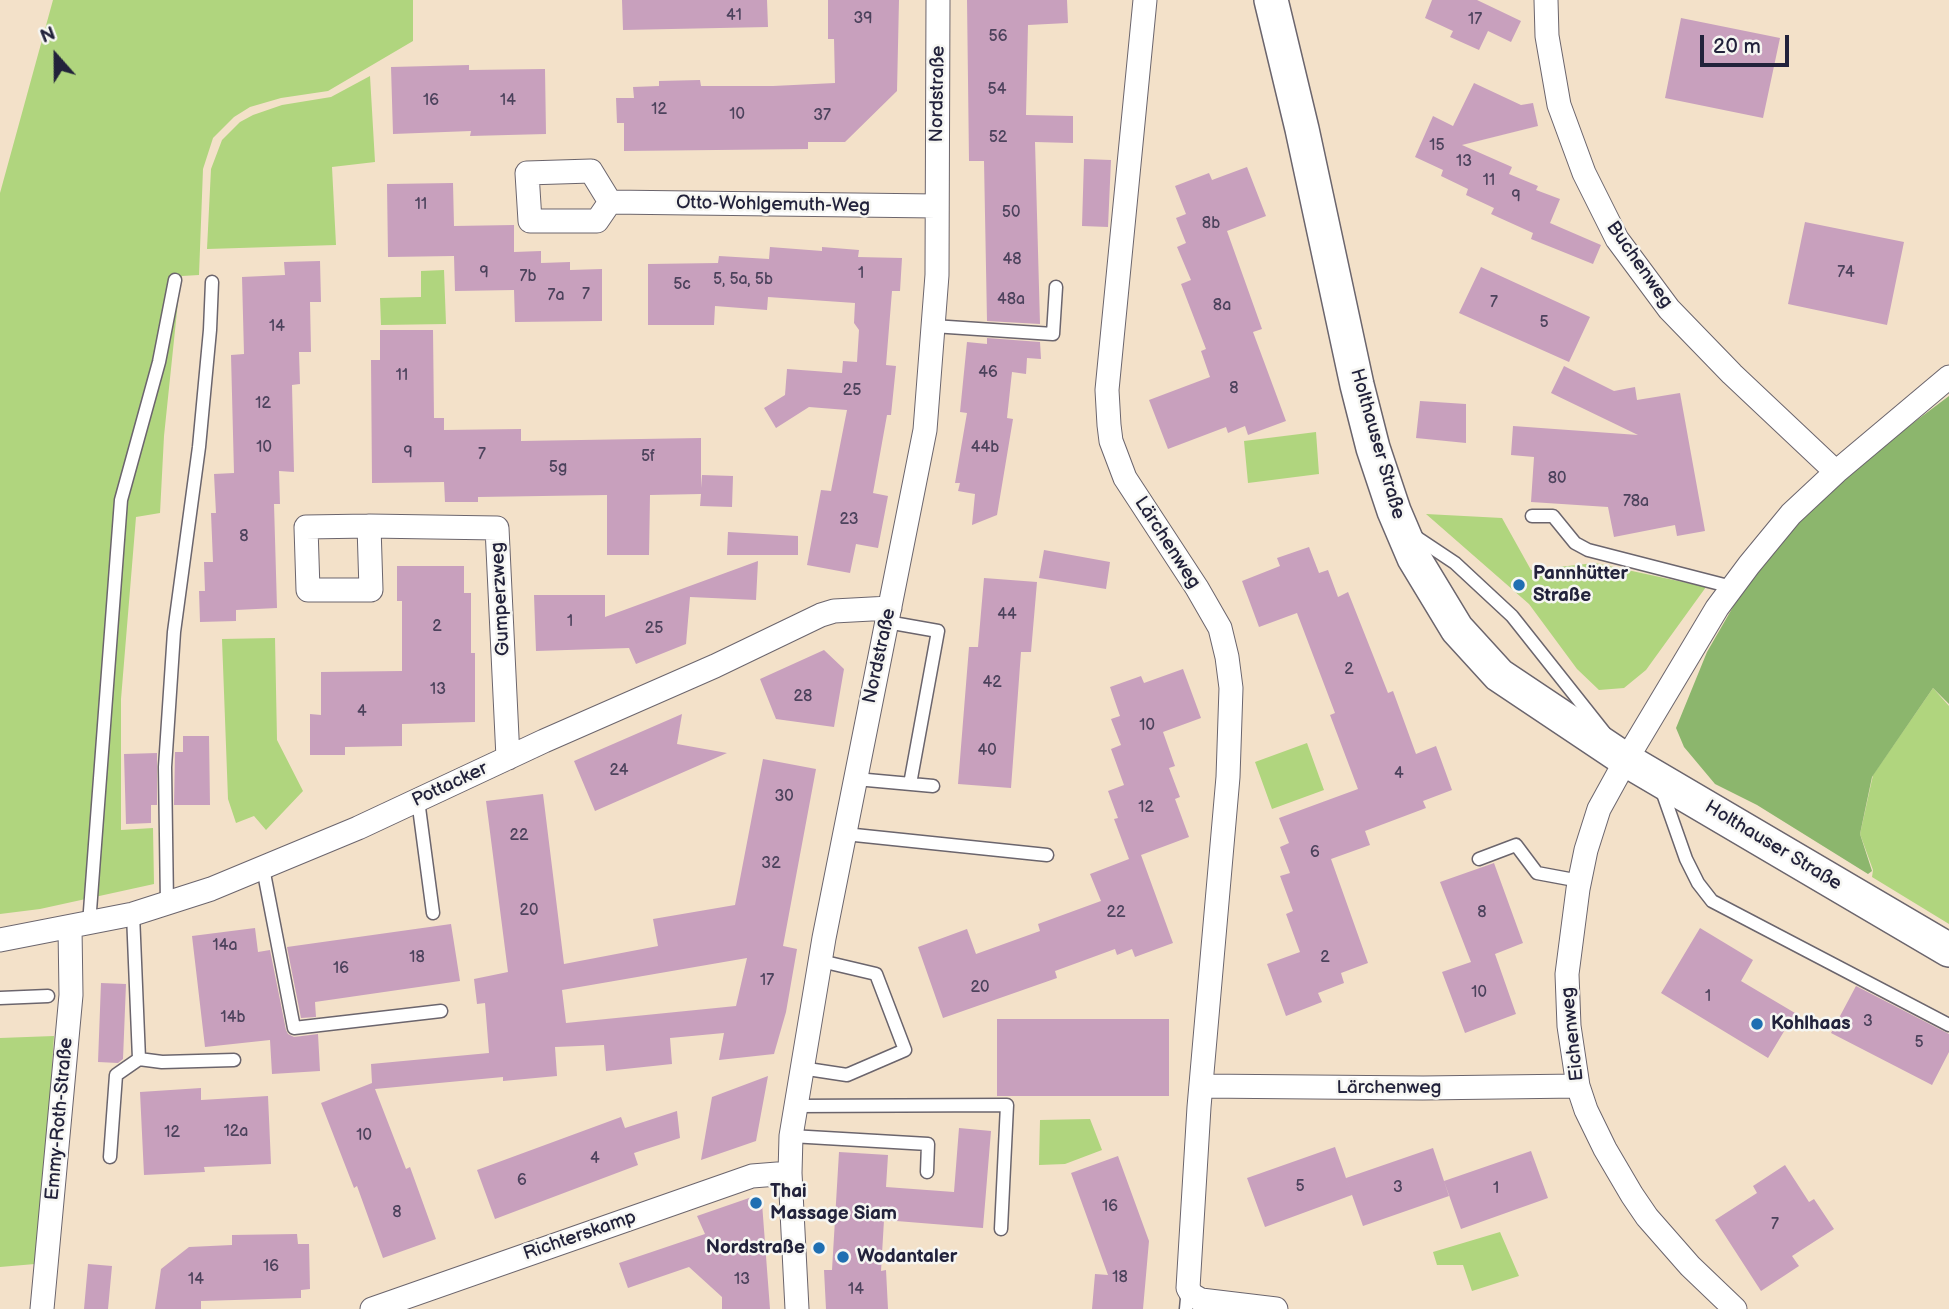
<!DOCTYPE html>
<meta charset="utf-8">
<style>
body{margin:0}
#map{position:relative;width:1949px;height:1309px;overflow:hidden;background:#f3e1c9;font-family:"Balsamiq Sans",sans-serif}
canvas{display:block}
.north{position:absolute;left:21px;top:21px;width:70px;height:70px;-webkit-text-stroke:5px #f6f6f2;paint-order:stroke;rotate:339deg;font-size:19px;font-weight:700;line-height:28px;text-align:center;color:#22223b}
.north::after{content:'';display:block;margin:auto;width:24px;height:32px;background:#22223b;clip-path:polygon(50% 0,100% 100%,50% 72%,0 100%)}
.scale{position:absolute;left:1700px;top:35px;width:89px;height:32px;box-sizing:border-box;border:4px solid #22223b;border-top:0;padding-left:9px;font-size:21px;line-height:24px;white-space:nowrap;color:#22223b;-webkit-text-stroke:5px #f6f6f2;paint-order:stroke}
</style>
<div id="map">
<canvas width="1949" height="1309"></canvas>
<div class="north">N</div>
<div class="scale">20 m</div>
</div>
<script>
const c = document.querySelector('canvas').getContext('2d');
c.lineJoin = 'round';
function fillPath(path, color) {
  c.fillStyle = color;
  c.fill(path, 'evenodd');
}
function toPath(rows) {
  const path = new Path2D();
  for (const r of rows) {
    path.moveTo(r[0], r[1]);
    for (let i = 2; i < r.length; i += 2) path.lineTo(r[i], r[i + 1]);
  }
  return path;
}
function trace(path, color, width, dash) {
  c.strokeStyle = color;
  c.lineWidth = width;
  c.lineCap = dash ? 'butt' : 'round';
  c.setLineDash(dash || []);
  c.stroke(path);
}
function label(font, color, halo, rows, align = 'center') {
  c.font = font + ' "Balsamiq Sans",sans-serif';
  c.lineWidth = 5;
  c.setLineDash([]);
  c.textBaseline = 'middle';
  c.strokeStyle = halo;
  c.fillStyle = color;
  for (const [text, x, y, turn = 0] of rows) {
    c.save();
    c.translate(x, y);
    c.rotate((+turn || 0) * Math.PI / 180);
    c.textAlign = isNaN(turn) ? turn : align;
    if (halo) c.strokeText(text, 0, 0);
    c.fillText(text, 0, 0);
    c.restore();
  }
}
fillPath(toPath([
 [53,0,413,0,413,41,328,91,281,98,250,107,234,117,213,138,203,169,199,275,182,276,179,292,164,436,160,513,136,517,121,699,121,830,153,828,154,884,40,909,0,914,0,193],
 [370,76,375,162,332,167,336,245,207,249,211,169,222,140,240,122,253,115,282,105,331,97],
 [444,270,446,324,381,325,380,298,421,297,421,271],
 [1316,432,1319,474,1248,483,1244,441],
 [1426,514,1502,518,1531,570,1595,563,1706,587,1646,670,1624,688,1599,690,1577,669,1529,604],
 [275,638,277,740,303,791,266,830,254,816,236,823,228,799,222,639],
 [1933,688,1949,706,1949,924,1872,877,1873,870,1860,834,1873,775],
 [1307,743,1324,790,1272,809,1255,762],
 [54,1036,44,1191,35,1264,0,1267,0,1038],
 [1090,1119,1102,1150,1065,1164,1039,1165,1040,1120],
 [1500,1232,1519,1276,1472,1291,1463,1265,1437,1265,1433,1252]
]), '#b0d57e');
fillPath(toPath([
 [1949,396,1949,704,1933,688,1872,777,1860,834,1872,871,1868,874,1757,805,1715,784,1684,747,1676,728,1707,652,1748,581,1808,512,1889,441]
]), '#8cb66d');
fillPath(toPath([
 [622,0,767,0,768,27,623,30],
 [828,0,899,0,897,91,845,142,808,142,808,149,624,151,624,123,617,123,616,98,634,98,633,87,659,86,659,81,700,80,701,86,773,86,835,83,834,39,828,39],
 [967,0,1067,0,1068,23,1028,25,1026,115,1073,116,1073,143,1035,142,1040,324,987,321,984,161,969,161],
 [1432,0,1477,0,1521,21,1511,42,1488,31,1479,50,1450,37,1453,31,1425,18],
 [1681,18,1780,38,1763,118,1665,98],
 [469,65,469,70,545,69,546,134,470,136,471,131,393,134,391,67],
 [1474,83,1521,105,1533,103,1538,126,1462,145,1512,167,1509,174,1538,186,1536,190,1560,199,1550,223,1601,245,1593,264,1531,239,1533,233,1491,214,1494,208,1466,195,1468,189,1441,176,1443,170,1415,157,1433,116,1453,126],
 [1084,159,1111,160,1108,227,1082,226],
 [1247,167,1266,216,1227,231,1262,329,1253,332,1286,421,1248,435,1245,426,1228,433,1226,427,1168,449,1149,400,1210,377,1201,351,1206,349,1181,284,1191,280,1177,247,1186,243,1176,218,1186,214,1175,186,1209,173,1212,180],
 [453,183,454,226,514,225,514,252,541,251,541,263,570,262,570,270,602,269,602,321,515,322,514,290,455,291,454,256,388,257,387,184],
 [1805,222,1904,242,1887,325,1788,304],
 [770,247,822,251,822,247,859,250,858,257,902,258,900,291,892,291,886,365,896,366,891,415,887,415,873,493,888,496,878,548,856,544,850,573,807,565,821,490,831,491,847,410,809,407,776,428,764,408,785,395,787,369,842,373,843,361,857,362,859,330,854,323,855,303,768,297,767,310,715,306,714,325,648,325,648,264,718,263,719,256,769,259],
 [320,261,321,302,310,302,311,352,299,352,300,384,292,385,294,472,279,471,280,504,274,504,277,608,236,610,236,621,200,622,199,591,205,591,204,562,213,562,211,513,216,513,214,474,234,473,231,355,244,354,242,277,285,275,284,262],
 [1481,267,1590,317,1569,362,1459,313],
 [380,330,433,330,434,418,444,418,444,430,521,429,521,441,701,438,701,488,702,475,733,476,732,507,700,506,701,494,650,495,649,555,607,555,607,495,478,497,478,502,445,502,444,482,372,483,371,360,380,360],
 [987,338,1040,342,1041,359,1027,358,1026,374,1012,372,1007,418,1013,419,997,515,972,525,975,494,958,491,960,483,955,483,967,413,960,412,967,342,987,344],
 [1564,366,1614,391,1635,387,1637,400,1680,393,1705,531,1677,536,1675,525,1614,537,1608,507,1531,502,1534,457,1511,455,1513,426,1638,435,1551,393],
 [1420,401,1466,404,1466,443,1416,438],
 [728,532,798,536,798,555,727,555],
 [1309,547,1319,573,1328,570,1338,597,1348,592,1388,693,1393,691,1416,754,1436,746,1452,790,1423,801,1426,808,1365,831,1370,845,1331,859,1368,963,1341,973,1344,983,1318,993,1322,1002,1286,1016,1267,964,1300,952,1286,914,1293,911,1280,876,1290,873,1280,847,1289,843,1279,818,1358,789,1330,715,1335,713,1297,613,1259,627,1242,581,1280,566,1277,558],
 [1044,550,1110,562,1106,589,1039,578],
 [758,561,756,600,690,597,686,644,636,664,629,648,536,651,534,595,605,595,605,617],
 [397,566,464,566,464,593,471,593,471,653,475,653,475,722,402,724,402,746,345,747,345,755,310,755,310,714,321,715,321,672,402,671,402,601,397,601],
 [984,578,1037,582,1031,652,1021,652,1011,788,958,784,969,647,978,647],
 [824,650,844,669,834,727,776,719,760,679],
 [1183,669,1201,718,1163,732,1175,766,1169,768,1180,797,1175,799,1189,837,1141,855,1173,943,1135,957,1132,949,1117,955,1115,949,1055,971,1057,978,943,1018,918,947,967,929,976,954,1040,931,1038,924,1101,901,1090,874,1129,859,1114,819,1118,818,1108,791,1124,785,1111,749,1121,745,1111,719,1120,716,1110,687,1141,676,1144,683],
 [682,714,677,744,727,753,595,811,574,761],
 [183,736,209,736,210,805,174,805,175,752,183,752],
 [157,753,157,805,151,805,151,823,126,824,124,754],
 [763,759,816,769,783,946,797,949,786,1012,774,1054,719,1060,724,1033,670,1038,672,1064,606,1071,604,1045,555,1047,557,1076,503,1081,503,1077,375,1089,406,1169,410,1167,436,1239,383,1258,357,1186,354,1188,321,1103,372,1083,371,1064,489,1053,485,1003,477,1004,474,979,508,972,486,801,543,794,564,964,658,946,653,919,735,905],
 [747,958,736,1006,566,1023,562,990],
 [1494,863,1523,943,1495,954,1516,1014,1465,1033,1442,972,1471,962,1440,882],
 [451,924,460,981,315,1002,316,1017,301,1018,287,947],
 [255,928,258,952,270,950,286,1030,288,1034,294,1037,318,1034,320,1071,272,1074,270,1040,205,1047,192,936],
 [1700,928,1753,960,1741,981,1795,1013,1768,1058,1661,993],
 [101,983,126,984,123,1059,118,1063,98,1062],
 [1856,986,1949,1034,1949,1052,1932,1085,1831,1033],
 [997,1019,1169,1019,1169,1096,997,1096],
 [768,1076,756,1141,701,1160,712,1097],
 [201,1088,201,1100,268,1096,271,1164,204,1167,205,1172,144,1175,140,1092],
 [677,1111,680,1138,634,1153,638,1165,495,1219,477,1170,621,1117,625,1128],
 [959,1128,991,1131,983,1228,884,1220,881,1271,886,1270,888,1309,826,1309,824,1270,832,1270,839,1152,888,1155,886,1187,954,1192],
 [1335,1147,1352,1195,1265,1227,1247,1178],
 [1433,1148,1449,1196,1363,1226,1346,1178],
 [1531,1151,1548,1198,1461,1229,1444,1181],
 [1118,1156,1149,1241,1143,1309,1092,1309,1095,1274,1108,1275,1071,1173],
 [1785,1165,1809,1202,1814,1199,1834,1229,1792,1256,1799,1266,1761,1291,1715,1220,1757,1193,1753,1186],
 [752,1197,762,1203,770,1309,722,1309,722,1297,689,1267,628,1288,619,1263,705,1234,697,1216],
 [297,1234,298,1244,309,1244,310,1289,301,1290,301,1298,201,1301,201,1309,155,1309,161,1269,189,1247,232,1245,232,1235],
 [88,1264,112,1266,108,1309,84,1309]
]), '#c8a0bd');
const lane = toPath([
 [933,326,1053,334,1056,287],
 [1532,516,1553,516,1575,543,1588,550,1732,587],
 [1413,535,1455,563,1512,616,1604,732],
 [887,622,938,631,910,784],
 [856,779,933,786],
 [1661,788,1686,859,1698,883,1712,901,1949,1025],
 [418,800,433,913],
 [845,834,1047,855],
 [1479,859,1516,845,1537,873,1580,881],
 [263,868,294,1028,441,1011],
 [167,904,165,767,174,632,199,447,210,330,212,282],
 [89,924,121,500,159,362,175,280],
 [0,998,48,996],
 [139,1059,162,1062,234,1060],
 [801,1068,847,1075,905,1050,876,974,821,961],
 [795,1106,1007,1105,1001,1229],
 [791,1136,928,1144,927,1172],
 [110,1157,116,1075,139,1059,133,914],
 [1186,1309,1188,1288]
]);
const street = toPath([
 [1145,0,1107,390,1109,425,1111,441,1125,478,1197,588,1220,628,1227,657,1231,688,1228,777,1199,1107,1188,1288,1192,1295,1201,1300,1276,1309],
 [1546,0,1547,36,1559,105,1584,173,1617,239,1669,309,1732,374,1836,472],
 [591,171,610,202,597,221,530,221,527,173,591,171],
 [610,202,936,206],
 [369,526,371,590,308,590,306,527,369,526,497,528,508,758],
 [0,940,133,914,211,889,358,828,544,741,715,666,821,615,834,611,890,608],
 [1201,1086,1423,1088,1578,1086],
 [42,1309,71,995,70,928],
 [372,1309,752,1176,790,1173],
 [797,1309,790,1173,791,1136,824,938,925,430,937,275,938,0],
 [1735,1309,1690,1266,1647,1217,1632,1195,1605,1149,1586,1110,1578,1086,1569,1026,1567,974,1578,889,1586,850,1599,809,1626,760,1717,608,1749,565,1791,514,1836,472,1949,377]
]);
const secondary = toPath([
 [1271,0,1302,129,1357,385,1373,448,1394,511,1414,558,1457,629,1499,675,1626,760,1949,950]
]);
trace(lane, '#6b656d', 15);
trace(street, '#6b656d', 25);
trace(secondary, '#6b656d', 36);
trace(lane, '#fff', 12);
trace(street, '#fff', 23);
trace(secondary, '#fff', 33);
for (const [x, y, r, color] of [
 [1519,585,7,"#1f6fb2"],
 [1757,1024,7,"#1f6fb2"],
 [756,1203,7,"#1f6fb2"],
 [819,1248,7,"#1f6fb2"],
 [843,1257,7,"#1f6fb2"]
]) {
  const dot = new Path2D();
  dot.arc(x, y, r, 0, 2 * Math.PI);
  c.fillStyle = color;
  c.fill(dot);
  trace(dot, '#f6f6f2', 2.5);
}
label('16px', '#4c425c', null, [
 ["41",734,16],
 ["39",863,19],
 ["17",1475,20],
 ["56",998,37],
 ["54",997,90],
 ["16",431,101],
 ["14",508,101],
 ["12",659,110],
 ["10",737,115],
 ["37",822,116],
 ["52",998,138],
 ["15",1437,146],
 ["13",1464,162],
 ["11",1489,181],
 ["9",1516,197],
 ["11",421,205],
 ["50",1011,213],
 ["8b",1211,224],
 ["48",1012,260],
 ["9",484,273],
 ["74",1846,273],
 ["1",861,274],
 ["7b",528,277],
 ["5, 5a, 5b",743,280],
 ["5c",682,285],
 ["7",586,295],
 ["7a",556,296],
 ["48a",1011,300],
 ["7",1494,303],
 ["8a",1222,306],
 ["5",1544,323],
 ["14",277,327],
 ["46",988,373],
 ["11",402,376],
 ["8",1234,389],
 ["25",852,391],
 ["12",263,404],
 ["10",264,448],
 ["44b",985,448],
 ["9",408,453],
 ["7",482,455],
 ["5f",648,457],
 ["5g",558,468],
 ["80",1557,479],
 ["78a",1636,502],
 ["23",849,520],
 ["8",244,537],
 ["44",1007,615],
 ["1",570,622],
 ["2",437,627],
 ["25",654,629],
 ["2",1349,670],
 ["42",992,683],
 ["13",438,690],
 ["28",803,697],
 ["4",362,712],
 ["10",1147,726],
 ["40",987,751],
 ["24",619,771],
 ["4",1399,774],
 ["30",784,797],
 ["12",1146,808],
 ["22",519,836],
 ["6",1315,853],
 ["32",771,864],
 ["20",529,911],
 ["22",1116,913],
 ["8",1482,913],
 ["14a",225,946],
 ["18",417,958],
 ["2",1325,958],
 ["16",341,969],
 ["17",767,981],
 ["20",980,988],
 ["10",1479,993],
 ["1",1708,997],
 ["14b",233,1018],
 ["3",1868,1022],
 ["5",1919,1043],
 ["12a",236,1132],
 ["12",172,1133],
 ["10",364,1136],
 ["4",595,1159],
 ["6",522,1181],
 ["5",1300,1187],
 ["3",1398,1188],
 ["1",1496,1189],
 ["16",1110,1207],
 ["8",397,1213],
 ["7",1775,1225],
 ["16",271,1267],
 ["18",1120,1278],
 ["14",196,1280],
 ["13",742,1280],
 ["14",856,1290]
]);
label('19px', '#22223b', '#f6f6f2', [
 ["Nordstraße",938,94,-89],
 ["Otto-Wohlgemuth-Weg",773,205,1],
 ["Buchenweg",1639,265,55],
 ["Holthauser Straße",1377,444,74],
 ["Lärchenweg",1167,543,57],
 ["Gumperzweg",501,599,-93],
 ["Nordstraße",880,656,-78],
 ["Pottacker",450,785,-25],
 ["Holthauser Straße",1773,846,31],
 ["Eichenweg",1573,1034,-96],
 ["Lärchenweg",1389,1088],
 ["Emmy-Roth-Straße",60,1119,-85],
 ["Richterskamp",580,1236,-19]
]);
label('bold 19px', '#22223b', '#f6f6f2', [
 ["Pannhütter",1533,574],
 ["Straße",1533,596],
 ["Kohlhaas",1771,1024],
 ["Thai",770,1192],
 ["Massage Siam",770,1214],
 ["Nordstraße",805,1248,"right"],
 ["Wodantaler",857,1257]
], 'left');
</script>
